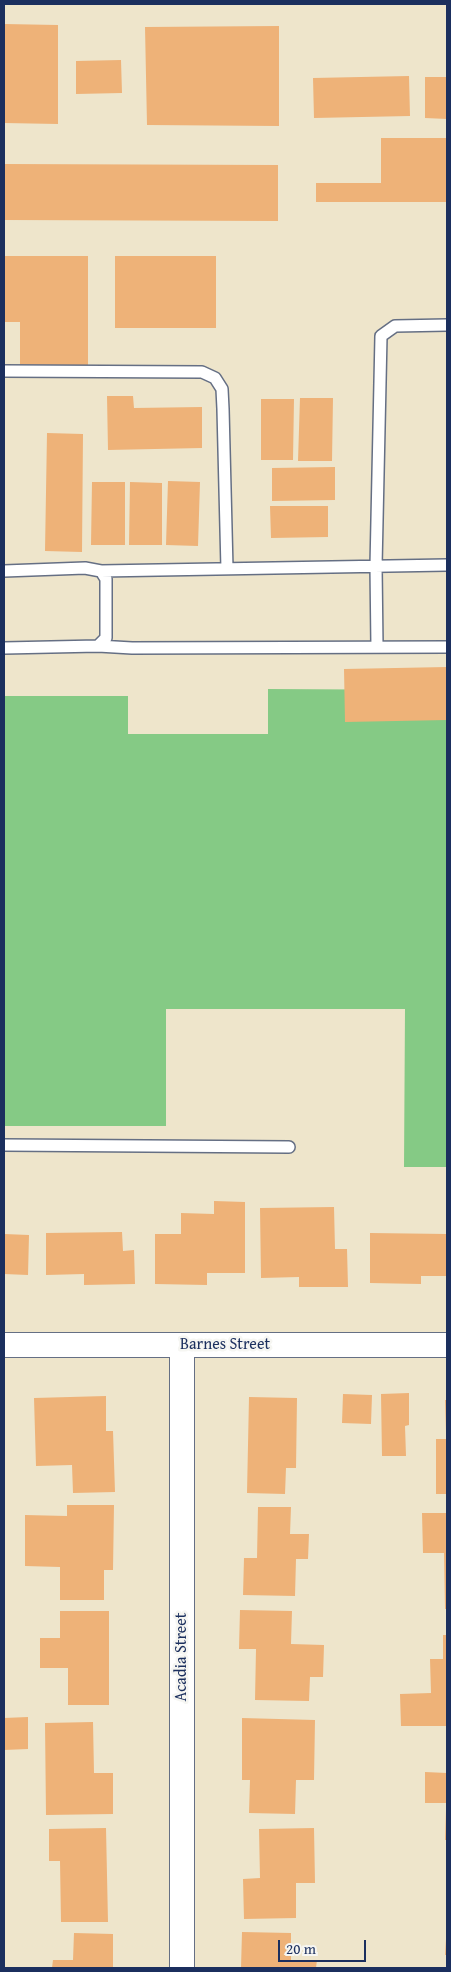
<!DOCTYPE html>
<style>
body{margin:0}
#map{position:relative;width:451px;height:1972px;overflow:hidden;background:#eee5cb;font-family:"Gentium Book Plus",serif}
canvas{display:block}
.frame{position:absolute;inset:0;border:5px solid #1b2f5e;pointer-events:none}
.scale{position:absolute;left:278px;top:1940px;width:88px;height:22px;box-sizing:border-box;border:2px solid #1b2f5e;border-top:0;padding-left:6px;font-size:15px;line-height:18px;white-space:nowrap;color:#1b2f5e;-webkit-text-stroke:4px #f6f6f2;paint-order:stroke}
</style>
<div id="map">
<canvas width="451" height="1972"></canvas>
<div class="frame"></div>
<div class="scale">20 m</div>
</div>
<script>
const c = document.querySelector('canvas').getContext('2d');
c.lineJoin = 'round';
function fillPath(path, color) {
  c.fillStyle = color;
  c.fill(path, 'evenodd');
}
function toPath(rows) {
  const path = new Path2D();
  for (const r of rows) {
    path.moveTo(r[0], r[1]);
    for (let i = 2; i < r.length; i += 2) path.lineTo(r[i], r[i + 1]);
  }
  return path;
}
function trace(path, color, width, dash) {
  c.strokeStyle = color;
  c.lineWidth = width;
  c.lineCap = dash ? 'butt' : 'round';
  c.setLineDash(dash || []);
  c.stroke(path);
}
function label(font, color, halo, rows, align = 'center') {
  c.font = font + ' "Gentium Book Plus",serif';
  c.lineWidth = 5;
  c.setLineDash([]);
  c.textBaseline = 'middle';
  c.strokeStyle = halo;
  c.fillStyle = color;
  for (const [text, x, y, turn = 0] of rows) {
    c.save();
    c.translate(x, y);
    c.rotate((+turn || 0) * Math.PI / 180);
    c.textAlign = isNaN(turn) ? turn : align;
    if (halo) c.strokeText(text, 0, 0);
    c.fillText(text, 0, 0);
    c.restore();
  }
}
fillPath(toPath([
 [268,689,447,690,447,1167,404,1167,405,1009,166,1009,166,1126,4,1126,4,696,128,696,128,734,268,734]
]), '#85ca85');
fillPath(toPath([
 [4,24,58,25,58,124,4,123],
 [279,26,279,126,147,125,145,27],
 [121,60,122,93,76,94,76,61],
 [409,76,410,116,314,118,313,78],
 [425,77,447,77,447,119,425,118],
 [381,138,447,138,447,202,316,202,316,183,381,183],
 [4,164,278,165,278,221,4,220],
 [4,256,88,256,88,366,20,366,20,322,4,322],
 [115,256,216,256,216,328,115,328],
 [107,396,133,396,134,408,202,407,202,448,108,450],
 [300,398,333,398,332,461,298,461],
 [261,399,294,399,293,460,261,460],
 [47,433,83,434,82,552,45,551],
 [335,467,335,500,272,501,272,468],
 [168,481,200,482,198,546,166,545],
 [92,482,125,482,125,545,91,545],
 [130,482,162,483,162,545,129,545],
 [270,506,328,506,328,537,271,538],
 [447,667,447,720,345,722,344,669],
 [214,1201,245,1202,245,1273,207,1273,207,1285,155,1284,155,1234,181,1234,181,1213,214,1214],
 [334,1207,335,1249,347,1249,348,1287,299,1287,299,1277,261,1278,260,1208],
 [122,1232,123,1251,134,1250,135,1284,84,1285,84,1274,46,1275,46,1233],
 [370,1233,447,1234,447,1276,421,1276,421,1284,370,1283],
 [4,1234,29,1235,28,1275,4,1274],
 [409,1393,409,1425,405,1426,406,1456,382,1456,381,1394],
 [343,1394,372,1395,371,1424,342,1423],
 [106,1396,106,1431,113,1431,115,1492,73,1493,72,1465,36,1466,34,1398],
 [249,1397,297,1398,296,1468,286,1468,285,1494,247,1493],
 [445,1400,447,1400,447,1432,446,1432],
 [436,1439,447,1439,447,1494,436,1494],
 [67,1505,114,1505,113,1570,104,1570,104,1600,60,1600,60,1567,25,1566,25,1515,67,1516],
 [258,1507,291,1507,290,1534,309,1534,308,1559,296,1559,295,1596,243,1595,244,1558,257,1558],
 [422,1513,447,1513,447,1609,445,1609,444,1553,423,1553],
 [240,1610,292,1611,291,1644,324,1645,323,1677,310,1677,309,1701,255,1700,256,1649,239,1649],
 [60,1611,109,1611,109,1705,68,1705,68,1668,40,1668,40,1638,60,1638],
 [443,1635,447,1635,447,1726,401,1726,400,1694,431,1693,430,1659,443,1659],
 [28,1717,28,1749,4,1750,4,1718],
 [242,1718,315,1720,314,1780,296,1780,295,1814,249,1813,250,1780,242,1780],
 [93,1722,94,1773,113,1773,113,1814,46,1815,45,1723],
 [425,1772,447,1773,447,1803,425,1803],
 [446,1810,447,1810,447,1840,445,1840],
 [106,1828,108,1922,61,1922,60,1861,49,1861,49,1829],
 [314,1828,315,1883,296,1883,296,1918,244,1919,243,1879,260,1878,259,1829],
 [242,1932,291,1933,291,1960,317,1960,316,1968,241,1968],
 [74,1933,113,1934,113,1968,52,1968,53,1960,73,1960],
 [446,1939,447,1939,447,1955,445,1955]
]), '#eeb278');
const service = toPath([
 [4,371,202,372,215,378,222,389,223,409,227,569],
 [4,571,85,568,101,571,106,579,106,638,98,646,4,648],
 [101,571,447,565],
 [98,646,132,648,447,647],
 [377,647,376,566,381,336,395,326,447,325],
 [4,1145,289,1147]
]);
const minor = toPath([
 [4,1345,447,1345],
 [182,1968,182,1345]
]);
trace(service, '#656f84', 14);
trace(minor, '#656f84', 26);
trace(service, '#fff', 11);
trace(minor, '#fff', 24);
label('16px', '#1b2f5e', '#f6f6f2', [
 ["Barnes Street",225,1345],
 ["Acadia Street",182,1657,-90]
]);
</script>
